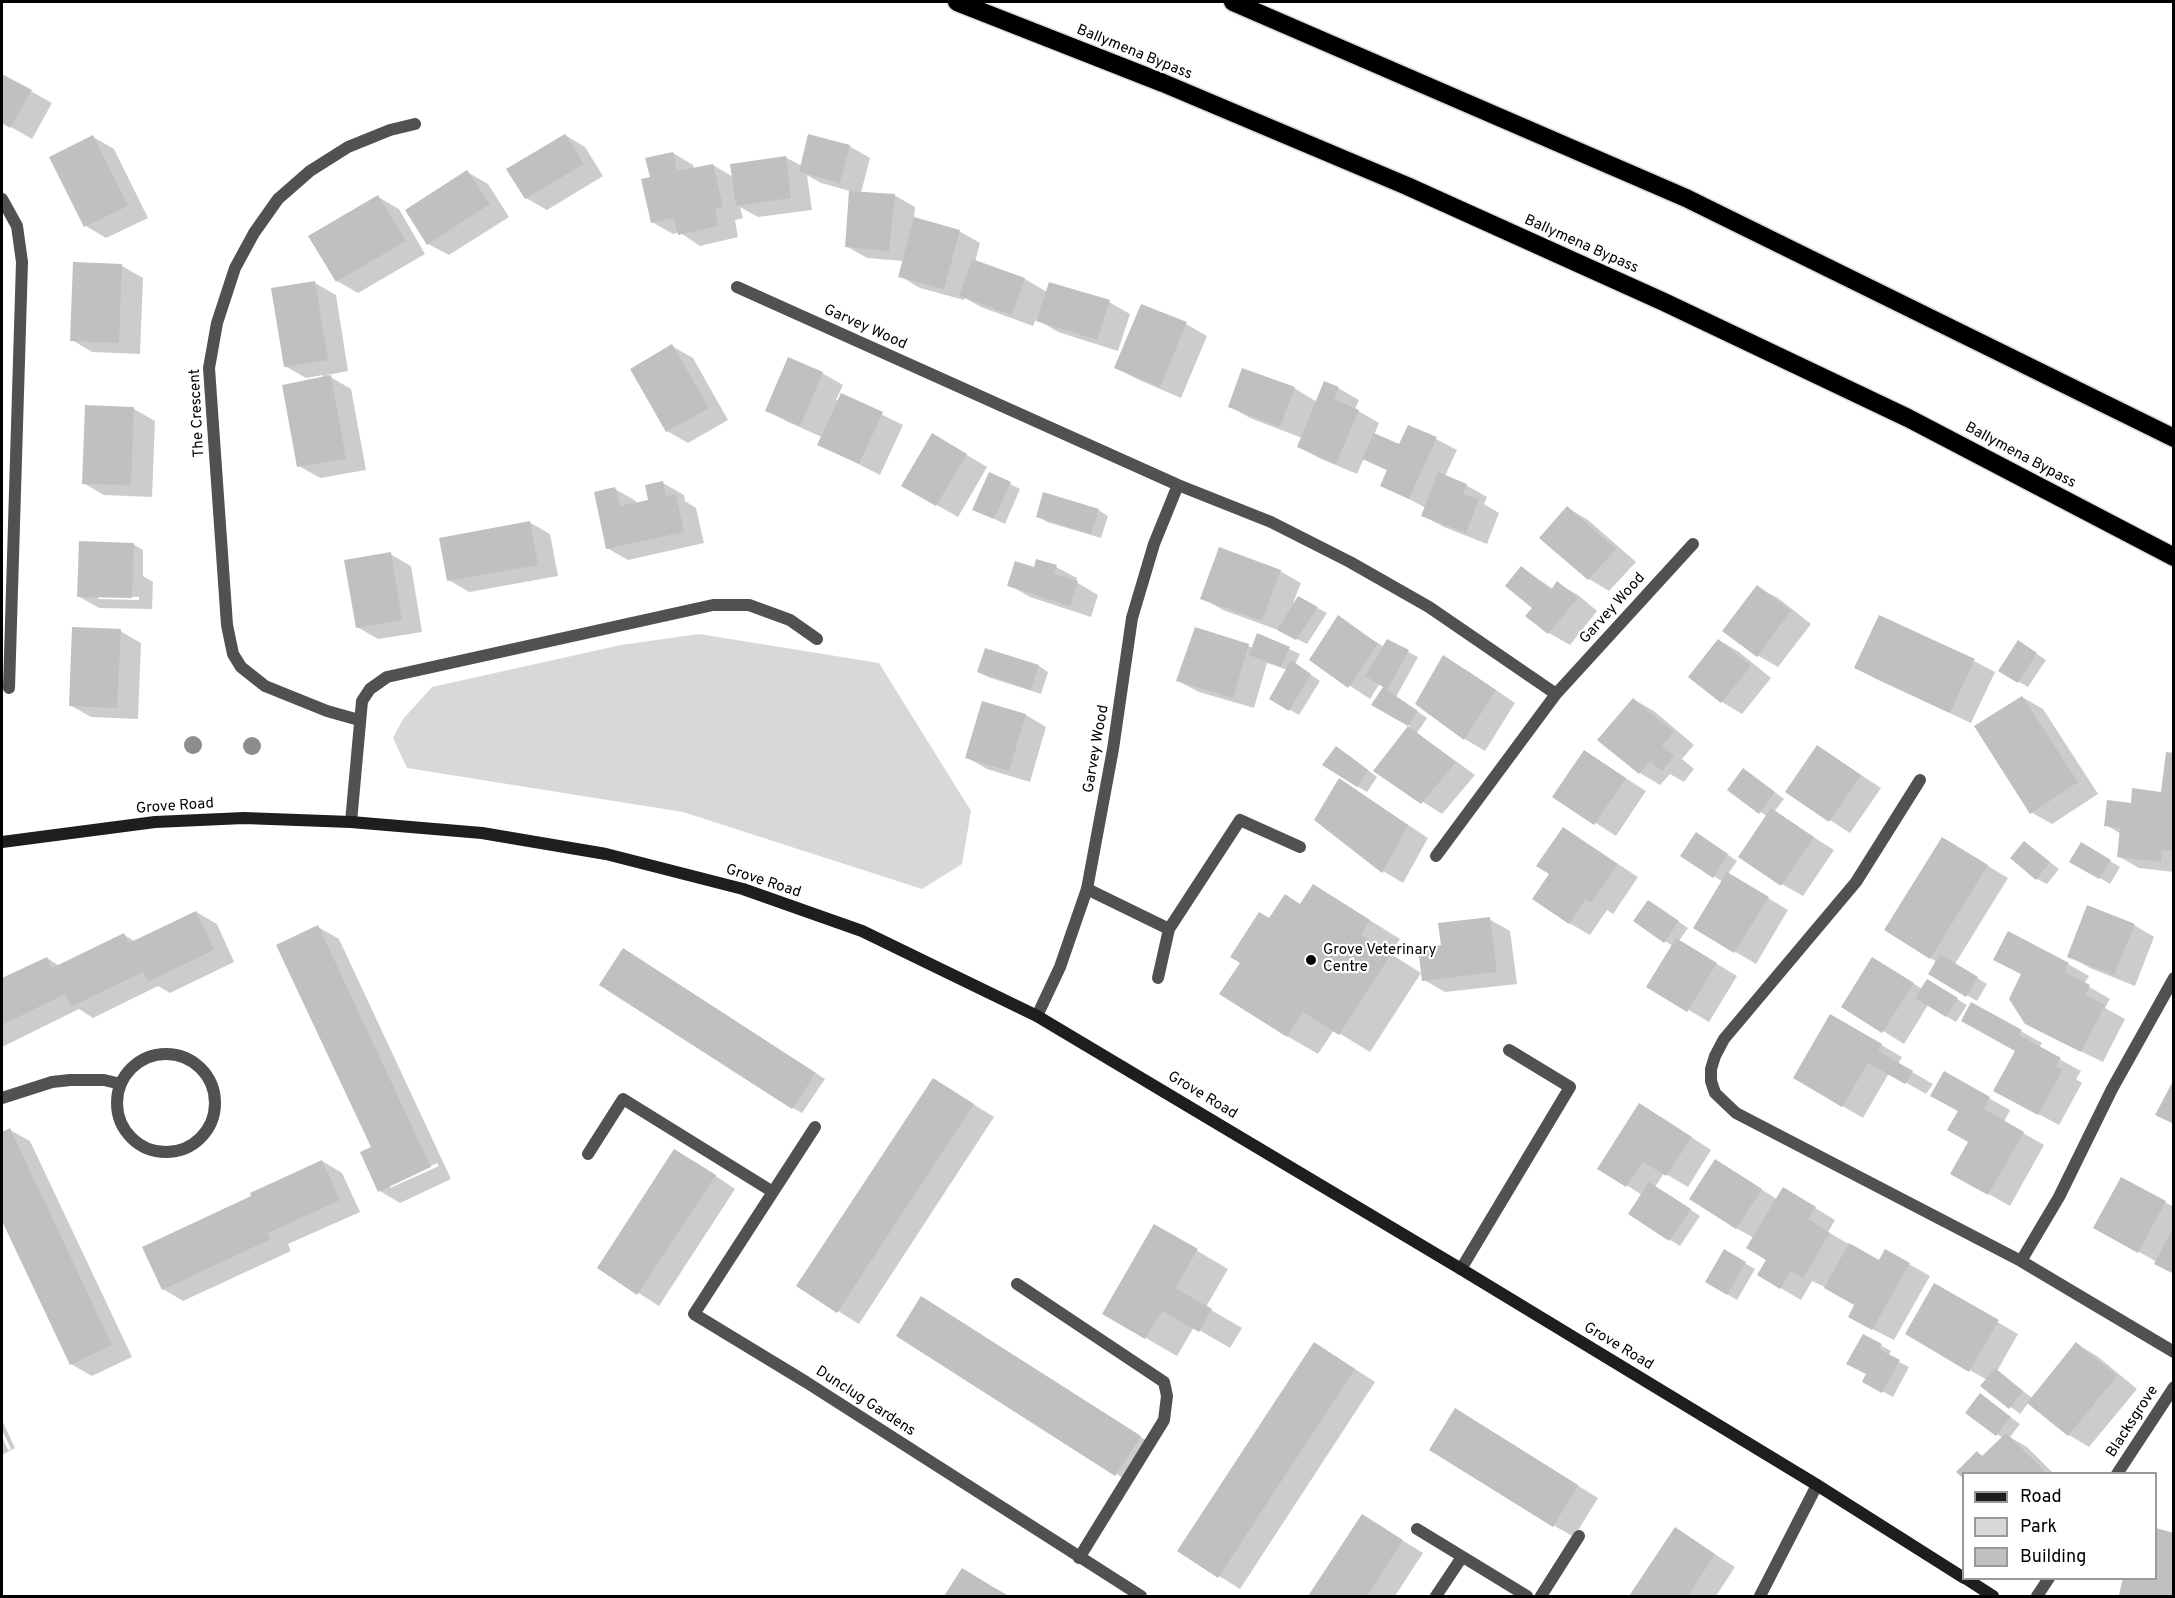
<!DOCTYPE html>
<style>
body{margin:0}
#map{position:relative;width:2175px;height:1598px;overflow:hidden;background:#fff;font-family:Overpass,sans-serif}
canvas{display:block}
.frame{position:absolute;inset:0;border:3px solid #000;pointer-events:none}
.legend{position:absolute;left:1962px;top:1472px;width:195px;height:108px;box-sizing:border-box;background:#fff;border:2px solid #999;margin:0;padding:8px 10px;list-style:none;font-size:18px;color:#000}
.legend li{display:flex;align-items:center;gap:12px;height:30px}
.legend b{width:30px;border:2px solid #999}
</style>
<div id="map">
<canvas width="2175" height="1598"></canvas>
<div class="frame"></div>
<ul class="legend">
<li><b style="height:8px;background:#1e1e1e"></b>Road</li>
<li><b style="height:16px;background:#d8d8d8"></b>Park</li>
<li><b style="height:16px;background:#c0c0c0"></b>Building</li>
</ul>
</div>
<script>
const c = document.querySelector('canvas').getContext('2d');
c.lineJoin = 'round';
function fillPath(path, color) {
  c.fillStyle = color;
  c.fill(path, 'evenodd');
}
function toPath(rows) {
  const path = new Path2D();
  for (const r of rows) {
    if (r.length === 3) {
      path.moveTo(r[0] + r[2], r[1]);
      path.arc(r[0], r[1], r[2], 0, 2 * Math.PI);
      continue;
    }
    path.moveTo(r[0], r[1]);
    for (let i = 2; i < r.length; i += 2) path.lineTo(r[i], r[i + 1]);
  }
  return path;
}
function trace(path, color, width, dash) {
  c.strokeStyle = color;
  c.lineWidth = width;
  c.lineCap = dash ? 'butt' : 'round';
  c.setLineDash(dash || []);
  c.stroke(path);
}
function label(font, color, halo, rows, align = 'center') {
  c.font = font + ' Overpass,sans-serif';
  c.lineWidth = 4.5;
  c.setLineDash([]);
  c.textBaseline = 'middle';
  c.strokeStyle = halo;
  c.fillStyle = color;
  for (const [text, x, y, turn = 0] of rows) {
    c.save();
    c.translate(x, y);
    c.rotate((+turn || 0) * Math.PI / 180);
    c.textAlign = isNaN(turn) ? turn : align;
    if (halo) c.strokeText(text, 0, 0);
    c.fillText(text, 0, 0);
    c.restore();
  }
}
fillPath(toPath([
 [699,634,879,663,971,811,962,864,922,889,683,812,407,768,393,738,403,719,432,687,621,645]
]), '#d8d8d8');
fillPath(toPath([
 [2,75,52,103,32,139,2,122],
 [565,135,585,147,603,176,547,210,526,198],
 [93,137,114,149,148,218,106,238,86,226],
 [849,146,870,158,861,193,894,195,915,207,914,219,959,231,980,243,975,262,1025,279,1047,292,1109,302,1130,314,1118,351,1058,332,1036,319,1033,326,981,307,965,298,964,300,920,288,900,276,903,261,867,258,846,246,850,191,821,183,807,175,812,210,758,217,740,207,743,218,735,220,738,237,700,246,679,232,673,234,652,222,651,178,673,153,693,165,694,169,713,165,733,177,785,157,802,166],
 [467,172,488,184,509,217,449,255,428,244],
 [378,197,399,209,425,254,358,293,337,281],
 [75,264,122,266,143,278,140,354,92,352,72,340],
 [315,283,336,295,348,371,327,375,351,389,366,470,320,478,299,466,323,375,306,378,285,366],
 [1186,324,1207,336,1181,398,1137,379,1116,368],
 [672,346,693,358,728,420,688,443,667,431],
 [822,373,843,385,836,400,839,401,842,395,903,425,880,475,819,444,822,437,788,422,767,410],
 [1294,388,1317,402,1338,388,1359,400,1355,409,1379,423,1374,435,1399,446,1436,439,1457,450,1445,476,1466,485,1487,497,1484,504,1499,513,1487,544,1444,527,1423,516,1426,508,1382,485,1388,471,1364,458,1357,474,1319,458,1299,447,1302,438,1250,418,1229,406],
 [87,407,134,409,155,421,152,497,104,495,83,483],
 [933,435,987,467,958,517,903,486],
 [990,474,1020,489,1005,524,974,509],
 [663,483,684,495,685,501,696,508,704,543,628,560,607,548,615,489,636,501,637,504,650,501],
 [1568,508,1588,520,1636,562,1609,591,1589,579],
 [1098,510,1108,516,1101,538,1047,522,1037,516],
 [529,522,550,534,558,576,469,592,449,580],
 [133,544,143,550,143,576,153,582,152,609,99,608,78,596],
 [98,596,139,597,139,600,98,599],
 [390,554,411,566,422,632,378,639,357,627],
 [1056,567,1077,578,1076,582,1098,595,1091,617,1030,597,1009,585,1035,569],
 [1522,568,1553,589,1557,583,1578,595,1597,611,1570,645,1549,633,1527,616,1534,608],
 [1280,571,1301,583,1293,603,1298,598,1327,613,1307,644,1281,631,1223,610,1202,598],
 [1757,587,1778,598,1811,624,1778,667,1757,655],
 [1338,617,1384,647,1387,641,1418,657,1396,697,1427,718,1417,733,1475,775,1442,814,1375,771,1410,726,1373,705,1385,686,1380,683,1370,699,1311,660],
 [1880,617,1974,661,1995,672,1971,723,1876,679,1855,667],
 [120,631,141,643,138,719,91,717,70,705],
 [1258,635,1300,654,1295,664,1320,681,1299,715,1271,699,1288,670,1267,663,1254,708,1199,692,1178,681,1248,646,1253,648],
 [1719,640,1739,652,1771,678,1742,714,1722,702],
 [2028,648,2046,660,2028,687,2000,671],
 [1039,666,1048,672,1041,694,988,677,978,672],
 [1465,669,1515,703,1485,751,1465,739,1417,703],
 [2022,697,2043,709,2098,794,2052,824,2031,812],
 [1633,699,1654,711,1694,745,1682,759,1694,769,1684,782,1670,774,1660,785,1640,773],
 [1026,715,1046,727,1030,782,987,769,966,757],
 [1818,747,1881,788,1850,833,1787,792],
 [1584,752,1646,791,1616,836,1554,796],
 [1347,754,1377,777,1367,792,1357,786],
 [2174,755,2174,872,2139,868,2118,856,2121,834,2106,825,2132,805,2162,794],
 [1753,776,1784,799,1774,812,1834,850,1803,896,1782,884,1767,816,1760,812],
 [1340,780,1428,838,1403,883,1383,871],
 [1564,829,1638,877,1613,914,1607,910,1590,935,1569,923,1551,873],
 [1706,840,1737,861,1728,874,1788,910,1756,964,1695,928,1723,882,1714,876],
 [2025,843,2059,869,2047,884,2037,879],
 [2082,844,2120,867,2110,884,2071,861],
 [1963,851,2008,878,1955,964,1987,984,1977,1001,1930,974,1937,962,1886,930],
 [1344,904,1400,939,1391,954,1421,973,1370,1052,1334,1030,1318,1054,1287,1036,1242,962,1270,920,1301,905],
 [1658,908,1688,928,1679,941,1737,976,1709,1022,1648,986,1673,946,1665,941],
 [196,912,217,924,234,962,170,993,158,986,93,1018,79,1009,2,1047,2,980,47,958,60,966,124,935,136,942],
 [1489,919,1510,931,1517,984,1445,992,1424,980,1443,946],
 [2134,925,2154,937,2135,986,2090,968,2069,956],
 [318,927,339,939,451,1179,400,1203,380,1191,373,1148],
 [437,1163,439,1166,390,1188,390,1185],
 [633,955,825,1079,802,1113,793,1108],
 [1995,960,2068,964,2089,976,2084,984,2110,999,2105,1008,2125,1019,2103,1062,2047,1035,2023,975],
 [1893,970,1922,989,1927,981,1967,1005,1956,1022,1928,1005,1904,1044,1843,1006],
 [1972,1004,2042,1043,2039,1048,2081,1071,2076,1079,2082,1083,2059,1125,2016,1102,2017,1051],
 [1831,1016,1902,1057,1898,1064,1933,1084,1926,1094,1889,1073,1863,1118,1795,1078],
 [1944,1073,2010,1110,2004,1122,2044,1145,2010,1206,1952,1173,1970,1141],
 [954,1092,994,1117,859,1324,798,1286],
 [1661,1117,1711,1150,1688,1187,1664,1173,1655,1187,1700,1216,1680,1246,1630,1214,1642,1195,1600,1168],
 [10,1130,30,1141,132,1357,92,1376,71,1364,2,1217,2,1133],
 [322,1161,342,1173,360,1212,288,1244,291,1251,183,1301,163,1289,253,1197],
 [695,1162,735,1189,659,1306,599,1268],
 [1736,1173,1778,1200,1784,1189,1835,1220,1828,1232,1880,1262,1886,1251,1930,1276,1894,1340,1870,1328,1856,1305,1825,1287,1812,1281,1801,1300,1759,1275,1768,1259,1754,1238,1736,1228],
 [2122,1179,2174,1207,2174,1274,2157,1262,2095,1227],
 [1155,1226,1228,1269,1206,1307,1242,1328,1230,1348,1194,1327,1177,1356,1104,1314],
 [1725,1252,1755,1269,1737,1300,1707,1282],
 [1934,1285,2018,1334,1997,1371,2032,1398,2076,1344,2097,1356,2137,1389,2089,1447,2069,1435,2029,1402,2020,1414,1982,1385,1987,1380,1907,1334],
 [932,1304,1150,1443,1126,1480,898,1336],
 [1864,1336,1891,1351,1888,1356,1909,1367,1893,1397,1864,1381,1868,1374],
 [1335,1356,1375,1382,1240,1589,1179,1551],
 [1980,1395,2020,1424,2010,1437,2027,1447,2054,1474,1958,1472,1977,1453,1984,1457,2003,1438,1967,1413],
 [2,1420,15,1448,2,1455,2,1437,8,1450,11,1449,2,1430],
 [1476,1422,1598,1498,1574,1537,1553,1525],
 [1363,1516,1423,1553,1395,1596,1310,1596],
 [1675,1529,1735,1567,1716,1596,1631,1596],
 [2156,1530,2174,1535,2174,1596,2124,1596,2120,1594,2156,1578],
 [963,1570,983,1581,1008,1596,946,1596]
]), '#0003');
fillPath(toPath([
 [2,74,32,90,10,128,2,123],
 [565,134,584,164,525,199,506,169],
 [808,134,850,145,840,183,799,172],
 [93,135,128,206,84,227,49,157],
 [673,152,677,171,713,164,723,207,715,209,718,226,678,235,674,218,651,223,641,179,650,177,645,158],
 [786,156,791,198,736,206,730,164],
 [467,170,490,204,427,245,405,210],
 [849,191,895,194,889,251,845,247],
 [378,195,406,241,336,282,308,236],
 [914,217,960,230,944,289,898,277],
 [972,259,1025,278,1012,315,959,296],
 [73,262,122,264,119,343,70,341],
 [315,281,328,360,284,367,271,288],
 [1049,282,1110,300,1097,340,1036,321],
 [1141,304,1187,322,1160,387,1114,368],
 [672,344,709,408,666,432,630,369],
 [788,357,823,372,800,426,765,411],
 [1242,368,1295,387,1280,427,1228,407],
 [331,375,346,459,297,467,282,385],
 [1324,381,1339,387,1334,399,1359,410,1336,464,1297,447],
 [841,393,883,412,859,464,817,445],
 [85,405,134,407,131,485,82,484],
 [1408,425,1437,437,1409,499,1380,486,1387,470,1362,459,1374,433,1399,444],
 [932,433,967,454,936,506,901,486],
 [989,472,1011,482,994,519,972,510],
 [1438,472,1467,484,1463,494,1479,499,1466,533,1421,516],
 [663,481,666,496,676,494,684,532,606,549,594,492,615,487,620,506,648,500,645,485],
 [1043,492,1099,509,1091,534,1036,517],
 [1567,506,1616,549,1588,580,1539,538],
 [530,521,538,565,447,581,439,538],
 [79,541,134,543,132,598,77,597],
 [1219,547,1281,570,1262,621,1200,599],
 [391,552,402,620,356,628,344,560],
 [1036,559,1057,565,1054,574,1078,581,1070,606,1007,586,1015,561,1034,567],
 [1521,566,1551,590,1557,581,1578,598,1548,634,1525,616,1532,608,1505,586],
 [1757,585,1791,611,1757,657,1722,631],
 [1298,596,1318,607,1296,640,1277,630],
 [1338,615,1378,644,1348,688,1309,660],
 [1879,615,1975,659,1950,713,1854,668],
 [72,627,121,629,117,708,69,706],
 [1195,627,1249,644,1233,698,1176,681],
 [1257,633,1290,647,1281,667,1249,655],
 [1387,639,1409,650,1387,690,1418,711,1408,726,1456,762,1421,804,1373,771,1408,726,1371,705,1383,687,1365,676],
 [1718,639,1751,666,1721,703,1688,677],
 [2018,640,2037,653,2018,683,1998,671],
 [985,648,1039,665,1031,690,977,672],
 [1443,655,1496,690,1464,740,1415,704],
 [1291,660,1311,674,1289,711,1269,699],
 [2022,696,2078,782,2030,814,1974,726],
 [1633,698,1674,732,1662,746,1674,756,1662,771,1650,761,1639,774,1597,740],
 [982,701,1026,714,1009,771,965,758],
 [1817,745,1861,775,1829,822,1785,792],
 [1336,746,1368,770,1357,787,1322,765],
 [1584,750,1626,778,1594,825,1552,797],
 [2166,752,2174,753,2174,851,2162,850,2161,862,2117,857,2120,828,2104,826,2107,800,2131,803,2132,788,2161,792],
 [1743,768,1775,792,1759,814,1727,790],
 [1339,778,1408,825,1382,873,1314,820],
 [1771,808,1814,837,1781,886,1738,857],
 [1563,827,1618,864,1591,903,1586,899,1569,924,1532,899,1549,874,1536,866],
 [1696,832,1728,854,1713,878,1680,856],
 [1942,837,1988,865,1930,959,1884,930],
 [2024,841,2050,862,2036,880,2010,858],
 [2081,842,2111,860,2099,879,2069,862],
 [1727,872,1769,897,1734,953,1693,928],
 [1313,884,1370,920,1361,935,1391,954,1339,1035,1303,1012,1287,1037,1219,994,1240,963,1230,957,1259,912,1269,918,1285,894,1300,904],
 [1648,900,1679,921,1664,943,1633,921],
 [2087,905,2135,924,2114,975,2067,957],
 [196,911,214,950,148,982,143,972,71,1007,65,994,2,1025,2,978,47,957,52,968,124,933,129,943],
 [1490,917,1497,972,1422,981,1418,948,1441,945,1438,923],
 [318,925,431,1167,378,1192,360,1152,371,1147,276,945],
 [2008,931,2069,963,2064,972,2090,985,2085,995,2105,1005,2081,1052,2025,1024,2009,999,2021,974,1993,960],
 [1676,938,1717,963,1687,1012,1646,987],
 [623,948,816,1073,792,1109,599,985],
 [1940,954,1978,977,1966,997,1928,974],
 [1872,957,1914,983,1882,1033,1841,1007],
 [1927,979,1958,998,1946,1017,1915,998],
 [1971,1002,2022,1030,2019,1035,2061,1058,2056,1066,2063,1069,2038,1115,1993,1091,2015,1051,1961,1021],
 [1830,1014,1882,1044,1878,1051,1913,1071,1905,1084,1868,1063,1842,1107,1793,1078],
 [1944,1071,1990,1097,1984,1109,2024,1132,1988,1195,1950,1174,1968,1142,1947,1130,1958,1111,1930,1096],
 [933,1078,974,1104,837,1313,796,1286],
 [2174,1079,2174,1124,2155,1115],
 [1639,1103,1692,1137,1666,1176,1643,1162,1626,1187,1597,1169],
 [10,1128,112,1345,70,1365,2,1221,2,1132],
 [674,1149,716,1175,637,1295,597,1268],
 [1715,1159,1762,1189,1736,1229,1689,1199],
 [322,1160,340,1200,268,1233,271,1239,162,1290,142,1247,251,1196,250,1193],
 [2121,1177,2166,1201,2138,1253,2093,1228],
 [1649,1182,1691,1209,1669,1241,1628,1214],
 [1783,1187,1816,1207,1808,1219,1830,1233,1803,1278,1791,1271,1780,1289,1757,1275,1766,1260,1746,1248],
 [1154,1224,1198,1249,1175,1288,1212,1309,1199,1332,1162,1311,1145,1339,1102,1314],
 [2174,1226,2174,1274,2154,1264],
 [1849,1243,1879,1260,1885,1249,1910,1263,1872,1330,1848,1317,1854,1305,1824,1288],
 [1724,1249,1746,1262,1727,1295,1705,1282],
 [1934,1283,1999,1320,1969,1372,1905,1334],
 [921,1296,1141,1436,1115,1476,896,1336],
 [1863,1334,1882,1344,1879,1349,1900,1360,1882,1393,1862,1382,1866,1374,1846,1364],
 [1314,1342,1355,1369,1218,1578,1177,1551],
 [2076,1342,2117,1376,2068,1436,2027,1403],
 [1995,1368,2023,1391,2009,1409,1980,1386],
 [1980,1393,2011,1417,1996,1436,1965,1413],
 [1455,1408,1578,1485,1553,1527,1429,1450],
 [2006,1433,2044,1470,2040,1474,1964,1474,1964,1479,1956,1472,1977,1451,1982,1456],
 [1362,1514,1403,1540,1367,1596,1308,1596],
 [1675,1527,1715,1554,1688,1596,1629,1596],
 [2156,1528,2174,1533,2174,1596,2119,1595,2123,1578,2156,1578],
 [962,1568,993,1587,1009,1596,944,1596]
]), '#c0c0c0');
const highway = toPath([
 [957,2,1163,83,1407,186,1664,302,1908,418,2174,557],
 [1233,2,1686,198,2174,438]
]);
trace(highway, '#dbdbdb', 21);
trace(toPath([
 [1087,889,1169,929],
 [1158,978,1169,929,1240,820,1300,847],
 [1017,1284,1164,1382,1167,1396,1164,1420,1079,1558]
]), '#515151', 12);
trace(toPath([
 [2,199,17,226,22,262,9,688],
 [737,287,1178,485,1271,522,1350,562,1429,607,1556,694],
 [359,720,327,711,265,686,241,667,233,654,227,625,209,368,217,323,235,268,254,233,278,199,310,171,348,147,390,130,415,124],
 [1920,780,1856,882,1724,1039,1715,1056,1711,1069,1711,1081,1715,1093,1736,1113,2021,1261,2174,1352],
 [351,822,362,701,370,689,387,677,713,605,749,605,790,620,817,639],
 [1436,856,1556,694,1693,544],
 [1037,1016,1060,967,1087,889,1113,749,1132,618,1154,544,1178,485],
 [166,1103,49],
 [2,1098,52,1082,70,1080,104,1080,121,1084],
 [815,1127,694,1314,806,1382,1141,1596],
 [588,1154,623,1099,773,1192],
 [2021,1261,2059,1197,2112,1089,2174,978],
 [1461,1269,1570,1087,1509,1050],
 [2117,1474,2174,1387],
 [1417,1529,1527,1596],
 [1436,1596,1462,1557],
 [1541,1596,1579,1536],
 [1760,1596,1817,1485],
 [2037,1596,2049,1578]
]), '#515151', 12);
trace(toPath([
 [2,842,155,822,244,818,351,822,482,833,606,854,743,889,862,931,1037,1016,1461,1269,1817,1485,1964,1578],
 [1965,1578,1993,1596]
]), '#1e1e1e', 12);
trace(highway, '#000', 18);
c.fillStyle = '#8d8d8d';
for (const [x, y] of [
 [193,745],
 [252,746]
]) {
  c.beginPath();
  c.arc(x, y, 9, 0, 2 * Math.PI);
  c.fill();
}
for (const [x, y, r, color] of [
 [1311,960,6,"#000"]
]) {
  const dot = new Path2D();
  dot.arc(x, y, r, 0, 2 * Math.PI);
  c.fillStyle = color;
  c.fill(dot);
  trace(dot, '#fff', 2);
}
label('15px', '#000', '#fff', [
 ["Ballymena Bypass",1134,53,22],
 ["Ballymena Bypass",1581,245,24],
 ["Garvey Wood",865,328,24],
 ["The Crescent",198,413,-93],
 ["Ballymena Bypass",2020,456,28],
 ["Garvey Wood",1613,609,-48],
 ["Garvey Wood",1097,749,-80],
 ["Grove Road",175,807,-4],
 ["Grove Road",763,882,18],
 ["Grove Road",1202,1096,31],
 ["Grove Road",1618,1347,31],
 ["Dunclug Gardens",865,1402,33],
 ["Blacksgrove",2133,1422,-57]
]);
label('15px', '#000', '#fff', [
 ["Grove Veterinary",1323,951],
 ["Centre",1323,968]
], 'left');
</script>
